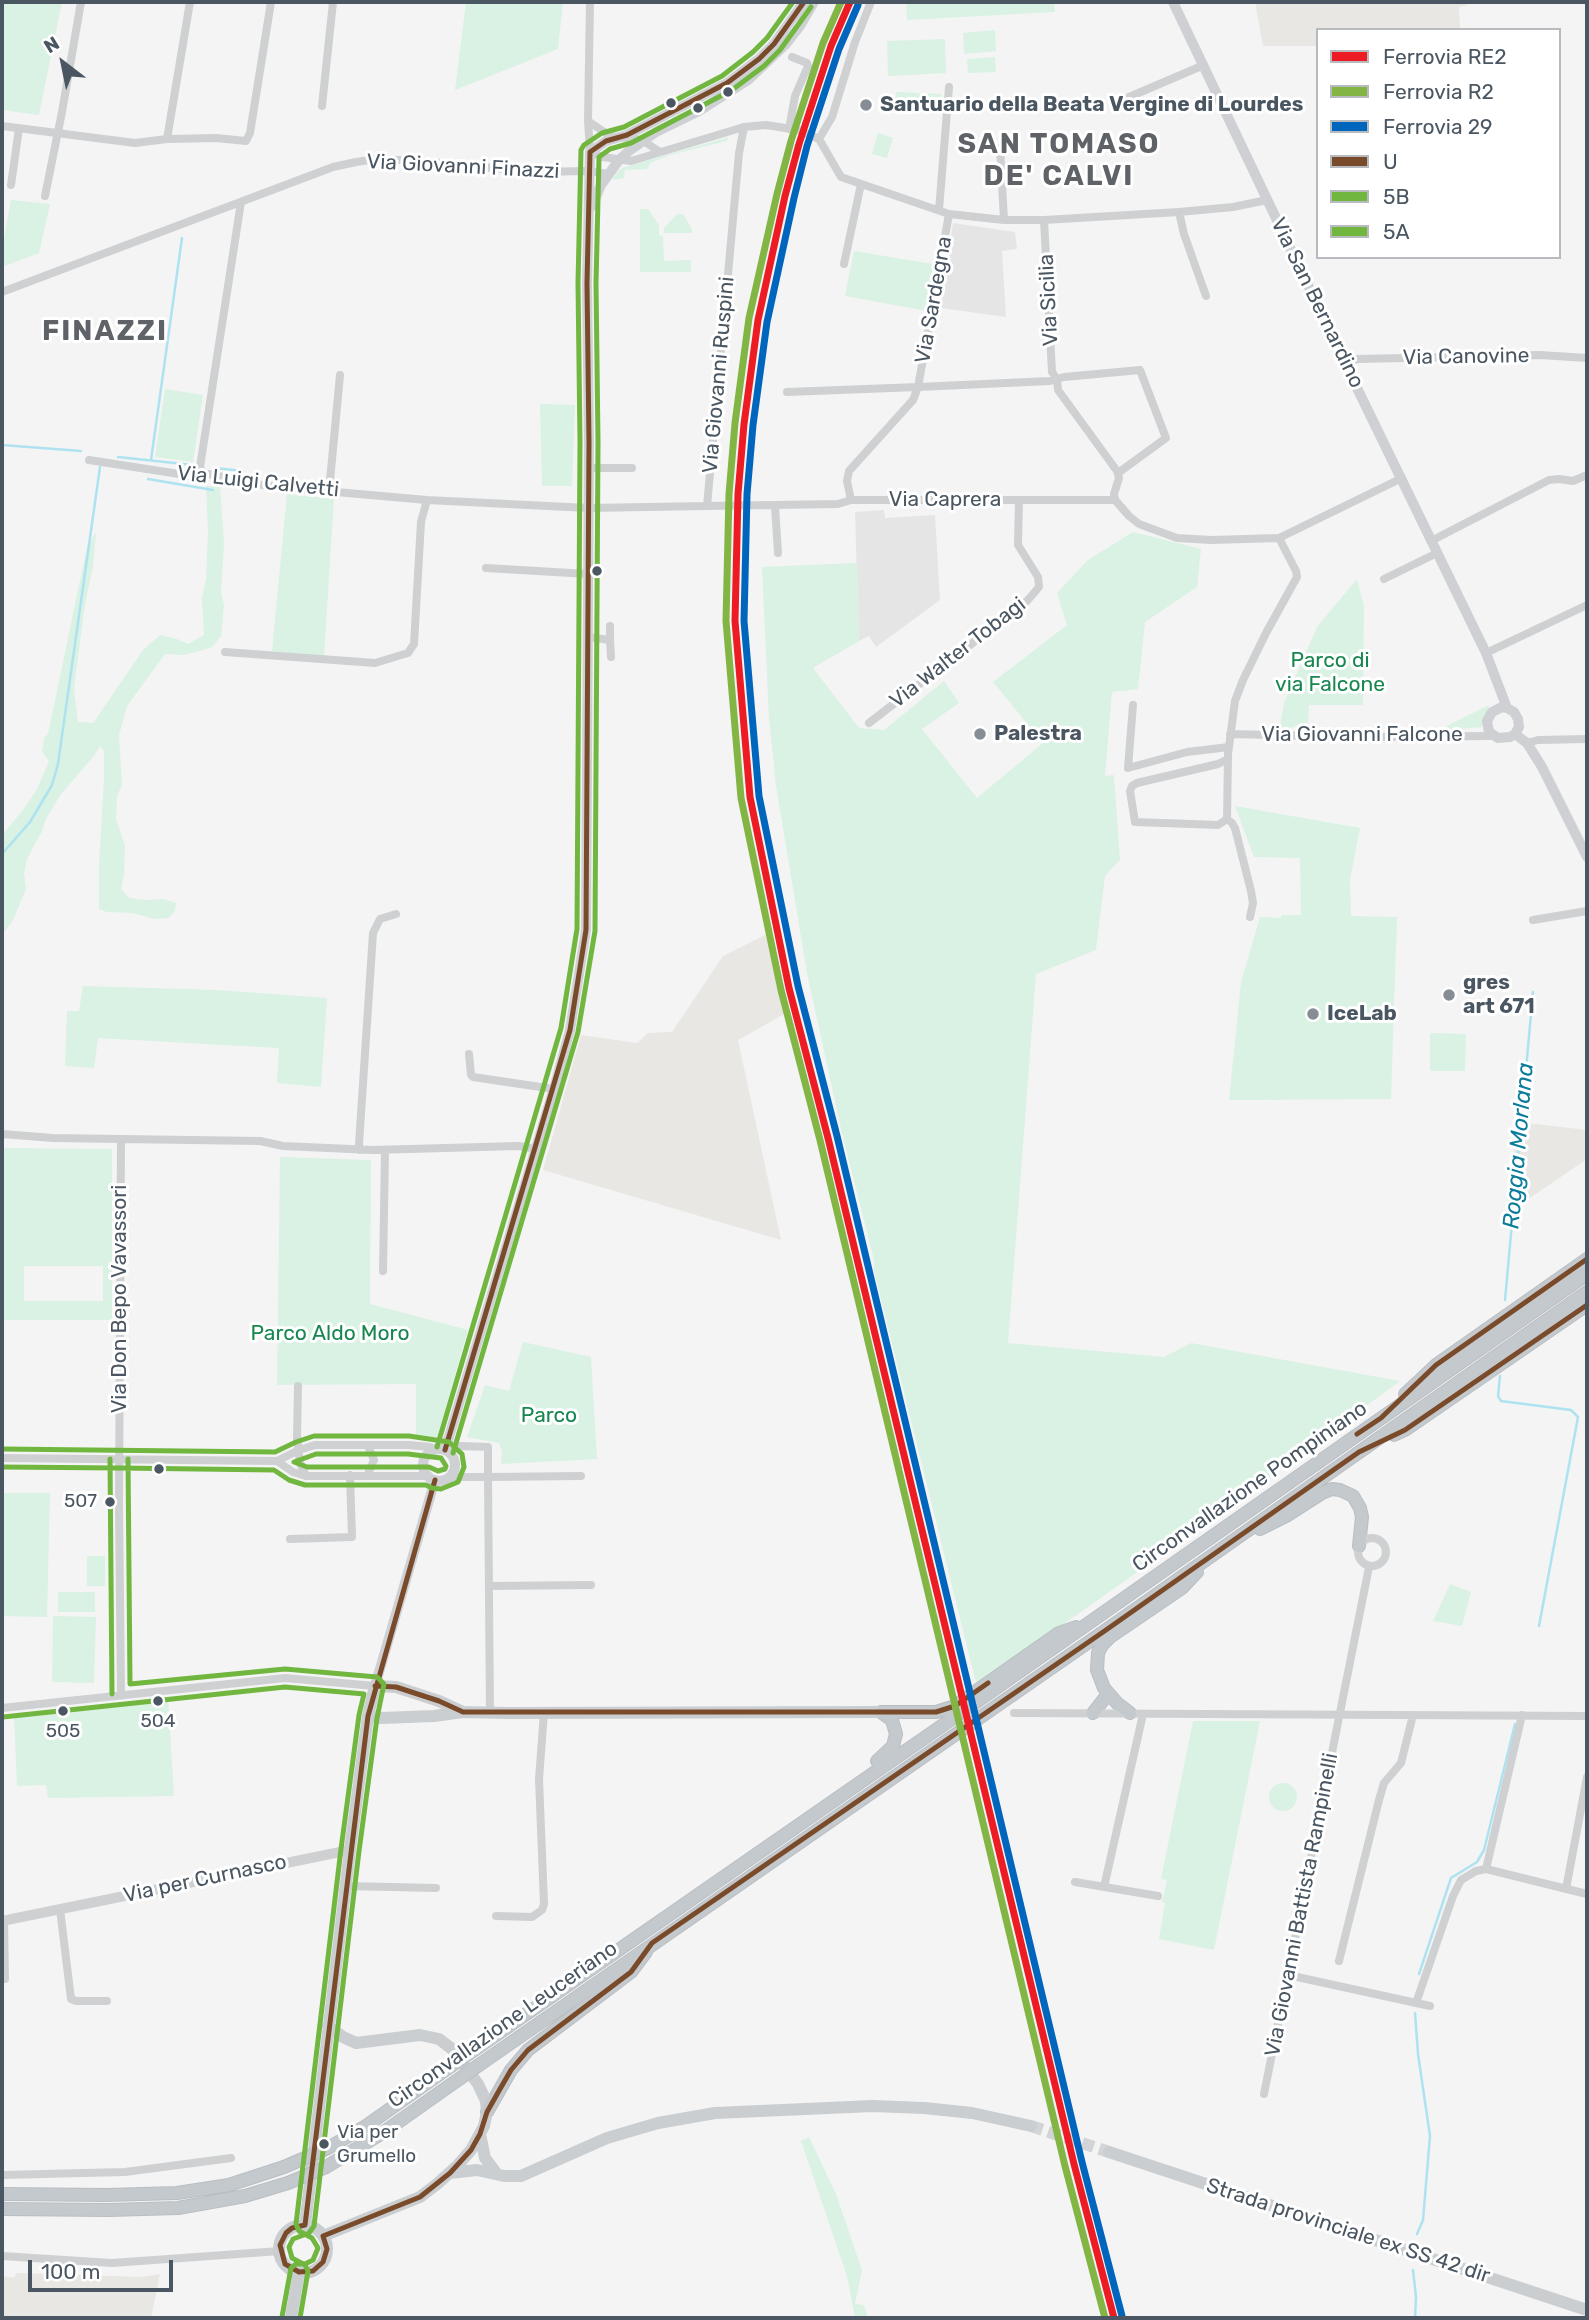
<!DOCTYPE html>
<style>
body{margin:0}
#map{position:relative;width:1589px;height:2320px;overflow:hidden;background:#f4f4f4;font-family:Rubik,sans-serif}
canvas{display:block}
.frame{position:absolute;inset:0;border:4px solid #4a5661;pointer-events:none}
.legend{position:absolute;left:1316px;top:28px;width:245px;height:231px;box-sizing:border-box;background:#fff;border:2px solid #b7bbc0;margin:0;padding:9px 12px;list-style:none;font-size:21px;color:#4a5661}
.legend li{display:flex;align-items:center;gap:14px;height:35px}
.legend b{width:35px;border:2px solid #b7bbc0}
.north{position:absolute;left:28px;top:28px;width:70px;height:70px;-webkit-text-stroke:5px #fff;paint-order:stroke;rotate:328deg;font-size:19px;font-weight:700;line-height:28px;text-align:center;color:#4a5661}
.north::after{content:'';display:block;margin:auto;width:24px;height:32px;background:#4a5661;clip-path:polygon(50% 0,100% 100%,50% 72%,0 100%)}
.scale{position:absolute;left:28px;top:2260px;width:145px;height:32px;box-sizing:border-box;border:4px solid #4a5661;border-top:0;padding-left:9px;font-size:21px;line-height:24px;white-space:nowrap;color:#4a5661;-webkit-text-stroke:5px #fff;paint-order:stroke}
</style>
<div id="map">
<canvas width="1589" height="2320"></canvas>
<div class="frame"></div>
<ul class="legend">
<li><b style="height:9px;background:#ed1c24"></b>Ferrovia RE2</li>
<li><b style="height:9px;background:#83b544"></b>Ferrovia R2</li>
<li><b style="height:9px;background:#0065bd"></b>Ferrovia 29</li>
<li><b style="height:9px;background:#7a4b2a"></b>U</li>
<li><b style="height:9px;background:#71b73f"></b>5B</li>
<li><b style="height:9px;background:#71b73f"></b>5A</li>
</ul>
<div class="north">N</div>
<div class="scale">100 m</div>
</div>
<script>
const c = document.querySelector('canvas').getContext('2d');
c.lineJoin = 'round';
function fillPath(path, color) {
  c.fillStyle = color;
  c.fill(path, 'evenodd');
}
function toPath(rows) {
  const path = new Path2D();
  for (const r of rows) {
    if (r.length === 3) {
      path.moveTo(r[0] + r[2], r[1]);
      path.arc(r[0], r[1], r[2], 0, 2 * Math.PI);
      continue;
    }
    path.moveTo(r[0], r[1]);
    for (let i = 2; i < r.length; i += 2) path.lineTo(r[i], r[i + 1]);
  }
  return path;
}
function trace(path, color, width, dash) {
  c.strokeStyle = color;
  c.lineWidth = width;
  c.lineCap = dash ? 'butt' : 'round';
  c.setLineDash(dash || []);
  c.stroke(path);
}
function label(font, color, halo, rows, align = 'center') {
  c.font = font + ' Rubik,sans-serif';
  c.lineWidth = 6;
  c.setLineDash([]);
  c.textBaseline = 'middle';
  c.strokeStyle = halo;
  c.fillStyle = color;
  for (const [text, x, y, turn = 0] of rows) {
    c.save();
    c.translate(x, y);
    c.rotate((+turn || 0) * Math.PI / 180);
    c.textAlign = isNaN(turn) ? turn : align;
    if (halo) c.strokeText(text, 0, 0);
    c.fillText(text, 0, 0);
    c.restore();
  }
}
fillPath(toPath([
 [1255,2,1467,2,1467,5,1459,7,1460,30,1318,30,1318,46,1263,46],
 [769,933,790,1011,738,1040,781,1240,543,1170,581,1035,637,1043,648,1033,672,1032,723,956],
 [1518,1122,1587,1130,1587,1159,1505,1215],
 [17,2273,141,2277,160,2274,151,2318,2,2318,2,2276,14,2278]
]), '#e8e7e3');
fillPath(toPath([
 [953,223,1015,232,1017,249,1002,251,1006,317,941,308],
 [884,510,885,518,935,515,940,600,876,647,869,636,859,641,855,512]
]), '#e6e5e6');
fillPath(toPath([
 [2,2,62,2,39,115,2,110],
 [466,2,563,2,558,49,455,90],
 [906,2,1054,2,1055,12,907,20],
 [995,30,996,51,964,54,963,33],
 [945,39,946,73,888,76,887,41],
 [995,57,996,72,968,73,967,59],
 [896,92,941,94,940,114,895,112],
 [878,133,893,138,887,158,872,154],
 [729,137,727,141,670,155,650,163,647,169,625,170,624,178,612,180,619,170,625,167],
 [11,200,50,204,39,253,2,267,2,239,4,239],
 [640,209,648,209,659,225,659,235,663,236,664,261,691,260,691,272,640,272],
 [677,214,683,214,692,229,692,233,664,233,664,228],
 [854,251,933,264,927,311,845,296],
 [165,389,203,395,193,462,155,457],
 [540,404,575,405,572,486,542,486],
 [206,486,220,486,224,544,221,592,224,605,221,636,212,647,200,651,183,655,165,654,127,706,119,735,122,785,117,796,116,819,125,846,124,874,121,889,129,898,146,900,164,899,176,903,175,911,168,918,154,919,133,913,107,912,99,909,99,865,104,779,104,751,100,746,94,756,61,794,46,819,42,831,27,859,24,873,26,889,13,920,2,935,2,835,23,810,37,789,49,761,42,752,44,738,48,734,87,547,96,532,93,567,85,604,74,688,78,722,93,723,143,650,160,635,177,639,188,644,204,635,202,598,206,579,208,532],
 [287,494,334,499,324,656,272,651],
 [1133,532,1201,549,1197,587,1145,622,1138,689,1112,692,1105,776,1114,775,1120,860,1105,876,1096,950,1036,974,1008,1343,1164,1357,1191,1343,1400,1381,1197,1530,1017,1657,976,1683,874,1271,874,1260,841,1129,807,973,776,786,769,718,762,567,857,563,859,641,813,668,859,728,884,730,944,681,959,703,922,729,977,798,1043,743,993,682,1067,625,1057,593,1088,560],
 [1357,579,1364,606,1363,705,1309,705,1308,723,1279,731,1284,703,1317,627],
 [1489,705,1482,727,1437,731],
 [1235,806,1360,828,1350,880,1351,916,1397,917,1391,1099,1229,1100,1241,982,1260,917,1281,918,1282,915,1301,915,1300,858,1254,857],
 [83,986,217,990,327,998,321,1087,277,1083,279,1048,98,1038,94,1068,65,1066,67,1011,79,1011],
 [1430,1033,1466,1034,1465,1071,1430,1071],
 [2,1148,112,1149,112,1320,2,1320],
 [24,1266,103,1266,103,1301,24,1301],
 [280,1157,371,1160,370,1304,468,1330,437,1437,416,1438,416,1384,277,1385],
 [523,1342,591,1357,597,1459,501,1464,502,1452,499,1443,467,1437,485,1385,509,1391],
 [2,1493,50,1493,47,1617,2,1616],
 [87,1556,105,1556,105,1586,87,1586],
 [1450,1584,1471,1592,1462,1626,1433,1621],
 [58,1592,95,1592,95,1612,58,1612],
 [53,1616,96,1617,94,1683,52,1682],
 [168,1698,174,1796,48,1798,46,1785,17,1786,14,1715],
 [1193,1721,1260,1721,1214,1950,1159,1939,1165,1903,1162,1902,1167,1880,1161,1879],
 [1283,1797,14],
 [809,2137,836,2194,862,2270,855,2304,864,2305,868,2318,855,2318,847,2276,801,2141]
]), '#d9f2e3');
trace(toPath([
 [2,445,81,451],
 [118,457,193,465],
 [151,460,182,238],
 [215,468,243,471],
 [148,479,213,490],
 [2,854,30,822,52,785,58,764,100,467],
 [1505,1300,1533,992],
 [1500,1376,1498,1396,1501,1401,1571,1410,1578,1417,1539,1626],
 [1419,1974,1451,1878,1477,1862,1484,1850,1515,1724],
 [1415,2013,1418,2054,1430,2136,1423,2220,1417,2234],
 [1413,2270,1416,2297,1415,2318]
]), '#aee2f0', 2.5);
trace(toPath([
 [1031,2126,1109,2152]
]), '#d2d4d7', 12, [12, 6]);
const trunk = toPath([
 [1405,1394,1436,1365,1587,1259],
 [1394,1435,1405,1430,1587,1305],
 [1260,1529,1286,1516,1322,1493,1332,1489,1340,1490,1353,1496,1360,1508,1362,1517,1359,1546],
 [881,1712,936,1712,955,1706,1059,1633,1076,1627],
 [1093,1713,1108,1694],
 [1130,1713,1117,1703,1104,1688,1097,1670,1098,1653,1102,1645,1110,1637,1182,1588,1197,1572],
 [877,1761,893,1746,896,1734,892,1720,881,1712],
 [470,2053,969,1707,1587,1274],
 [479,2065,1106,1630,1587,1292],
 [487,2112,511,2070,528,2050,631,1972,646,1952],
 [328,2148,366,2126,451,2066],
 [326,2167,384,2132,459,2079],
 [2,2194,107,2195,177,2193,229,2185,284,2167],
 [2,2209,109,2210,178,2208,245,2196,288,2183]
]);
trace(trunk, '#b9bec3', 14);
trace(toPath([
 [590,2,588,121,590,152,603,157,631,161,744,127,766,125,798,130,819,139,841,177,949,214,1004,220,1044,220,1179,212,1233,207,1267,200],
 [1115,103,1204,65],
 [322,106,333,2],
 [588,121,610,136,642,140,660,152],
 [2,126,135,143,167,139,216,138,246,141,250,133,271,2],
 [789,129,795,96,808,66,807,63,792,57],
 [167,139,190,2],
 [819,139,832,117,855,42,871,2],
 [1000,148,1004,220],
 [11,185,19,128],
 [45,196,62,112,81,2],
 [939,210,949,87],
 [1179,212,1184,234,1206,296],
 [1044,220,1052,372,1057,379,1058,390,1117,471,1119,478,1114,494,1115,500],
 [844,264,861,184],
 [2,292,333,167,356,162,376,159,420,161,534,172,590,171,608,174],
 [1345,362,1358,359,1540,355,1587,358],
 [787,392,918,387,949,214],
 [89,460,192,476,203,473,268,486,427,500,588,508,707,506,739,153,744,127],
 [589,468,632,468],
 [203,473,200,467,241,202],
 [329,491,340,375],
 [851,500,847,481,849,471,913,400,918,387,1050,381,1064,377,1140,370,1166,438,1118,473],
 [1115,500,1129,516,1139,524,1177,538,1211,540,1279,538,1402,478],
 [707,506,838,504,851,500,1115,500],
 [775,506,778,553],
 [1431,541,1549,480,1559,479,1573,481,1587,475],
 [486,568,588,574],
 [1384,579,1437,553],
 [588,637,610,640,610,626],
 [610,640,611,657],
 [225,652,375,663,408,653,414,644,421,522,427,500],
 [1486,653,1587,605],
 [1133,705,1128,768,1187,752,1229,747],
 [869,723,1027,601,1039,587,1038,577,1018,545,1019,500],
 [1230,734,1352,737,1493,736],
 [1527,743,1538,740,1587,739],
 [1227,819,1228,754,1235,701,1243,680,1266,633,1297,577,1296,571,1279,538],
 [1227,819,1218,825,1135,822,1130,791,1132,786,1137,783,1218,764,1228,759],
 [1227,819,1232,823,1235,828,1251,891,1253,903,1250,917],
 [1533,920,1587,911],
 [469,1054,471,1075,473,1077,554,1089],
 [2,1134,53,1138,260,1141,283,1146,373,1150,518,1146,537,1149],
 [121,1139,119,1503,121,1694],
 [360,1150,359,1144,373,933,380,919,396,914],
 [383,1271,385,1151],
 [298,1386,297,1438,300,1463,306,1476],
 [2,1458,277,1461,299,1450,315,1445,409,1445,430,1447,435,1449],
 [277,1461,293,1472,306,1476,429,1476],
 [367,1476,374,1460,368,1446],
 [445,1480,453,1477,488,1477,488,1447,460,1446,449,1452],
 [1372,1552,14],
 [290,1539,352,1537,350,1475],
 [489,1586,591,1585],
 [2,1708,285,1678,375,1686],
 [490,1713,488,1477,581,1476],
 [1014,1713,1587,1716],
 [1486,1869,1522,1715],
 [1075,1882,1158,1896],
 [346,1886,436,1888],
 [1104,1887,1143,1714],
 [1566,1889,1587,1777],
 [60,1909,71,1999,76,2001,107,2001],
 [496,1916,532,1917,542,1910,544,1904,539,1779,544,1712],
 [4,1920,5,1979],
 [1339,1961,1379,1800,1384,1783,1401,1763,1413,1715],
 [1288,1975,1430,2006],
 [1416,2003,1453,1896,1461,1880,1476,1871,1486,1869,1587,1894],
 [1264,2094,1369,1567],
 [2,2175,125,2172,231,2158],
 [2,2256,112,2263,280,2251]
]), '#ced0d2', 8);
trace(toPath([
 [2,1921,350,1850]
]), '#ced0d2', 10);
trace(toPath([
 [1173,2,1356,386,1486,653,1507,708,1514,712,1518,719,1519,727,1515,734,1510,737,1498,738,1489,732,1487,721,1492,712,1502,707,1507,708],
 [592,206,601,185,619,160,629,151,656,132,699,111,748,80,786,44,800,26,814,2],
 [1515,734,1527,743,1542,767,1587,857],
 [439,1465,16],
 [445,1450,555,1085,570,1030,586,930,589,442,587,283,590,152,606,141,627,135,727,83,759,59,774,44,804,2],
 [375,1686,435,1480]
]), '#ced0d4', 10);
trace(toPath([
 [368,1716,381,1718,434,1716,463,1712,508,1713,881,1712],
 [480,2134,485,2158,497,2174],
 [1109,2152,1587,2310],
 [450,2173,477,2170,504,2176,521,2176,607,2138,658,2123,715,2113,873,2106,924,2108,972,2113,1031,2126],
 [305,2225,350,1850,368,1716,375,1686,396,1687,439,1701,463,1712],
 [303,2249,24],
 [323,2236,420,2197,437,2184,457,2166,471,2150,484,2126,487,2112,486,2101,478,2084,452,2049,439,2039,420,2035,356,2043,343,2037,328,2026],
 [291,2318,299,2272]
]), '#caced1', 12);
trace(trunk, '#c4c9cd', 12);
const trunkBridge = toPath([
 [451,2066,470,2053],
 [459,2079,479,2065],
 [284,2167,328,2148],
 [288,2183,326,2167]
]);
trace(trunkBridge, '#b9bec3', 14, []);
trace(trunkBridge, '#c4c9cd', 12);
trace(toPath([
 [1357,1434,1381,1418,1436,1365,1587,1259],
 [445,1450,570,1030,586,930,589,442,587,283,590,152,606,141,627,135,727,83,759,59,774,44,804,2],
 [435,1480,368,1716,305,2225,292,2228,286,2233,280,2245,285,2264,299,2272,313,2271,323,2262,327,2249,323,2236,420,2197,450,2173,471,2150,480,2134,487,2112,500,2089,511,2070,528,2050,631,1972,652,1943,1106,1630,1359,1452,1405,1430,1587,1305],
 [375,1686,396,1687,439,1701,463,1712,936,1712,955,1706,988,1683]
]), '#7a4b2a', 5);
trace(toPath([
 [453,1453,578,1032,595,931,598,442,596,283,599,157,610,149,631,143,732,90,764,66,780,50,811,7],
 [316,1454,408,1454,441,1458,446,1466,445,1469,438,1471,429,1467,307,1467,294,1462,316,1454],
 [110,1459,112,1694],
 [2,1467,118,1468],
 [3,1717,285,1687,364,1694,359,1715,341,1849,296,2224,299,2231,312,2238,318,2248,313,2260,305,2264,296,2264,291,2268,282,2317]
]), '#71b73f', 5);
trace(toPath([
 [437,1447,561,1028,577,929,580,442,578,283,581,150,584,145,602,133,624,127,722,76,753,52,767,38,793,2],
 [2,1449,275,1452,296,1442,314,1436,409,1436,449,1442,462,1454,464,1467,458,1482,441,1489,432,1488,426,1485,305,1485,289,1480,274,1470,119,1468],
 [128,1459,130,1684,285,1669,377,1677,384,1684,377,1718,359,1851,314,2226,309,2233,293,2239,289,2247,292,2258,305,2265,308,2271,300,2318]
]), '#71b73f', 5);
trace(toPath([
 [850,2,831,46,799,144,785,196,758,320,744,424,738,494,735,621,750,797,789,988,828,1138,1074,2164,1114,2318]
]), '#ed1c24', 7);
trace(toPath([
 [841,2,823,43,791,141,777,194,749,318,735,423,729,494,726,621,741,798,781,990,820,1140,1065,2166,1105,2318]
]), '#83b544', 7);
trace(toPath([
 [858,5,839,49,807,146,794,198,767,322,753,425,747,494,744,621,759,796,798,986,837,1136,1082,2162,1122,2316]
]), '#0065bd', 7);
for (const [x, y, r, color] of [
 [728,92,6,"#4a5661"],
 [671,103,6,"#4a5661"],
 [866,105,7,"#868d94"],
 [698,108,6,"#4a5661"],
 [597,571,6,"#4a5661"],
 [980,734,7,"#868d94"],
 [1449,995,7,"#868d94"],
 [1313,1014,7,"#868d94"],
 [159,1469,6,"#4a5661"],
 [110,1502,6,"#4a5661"],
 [158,1701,6,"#4a5661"],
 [63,1711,6,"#4a5661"],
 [324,2144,6,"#4a5661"]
]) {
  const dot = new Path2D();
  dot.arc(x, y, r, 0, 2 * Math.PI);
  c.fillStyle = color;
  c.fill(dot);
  trace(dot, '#fff', 2.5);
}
label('19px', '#4a5661', '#fff', [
 ["507",97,1502,"right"],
 ["504",158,1722],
 ["505",63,1732],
 ["Via per",337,2133,"left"],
 ["Grumello",337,2157,"left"]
]);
label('bold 21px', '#4a5661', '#fff', [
 ["Santuario della Beata Vergine di Lourdes",880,105],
 ["Palestra",994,734],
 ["gres",1463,983],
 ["art 671",1463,1007],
 ["IceLab",1327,1014]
], 'left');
label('21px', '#4a5661', '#fff', [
 ["Via Giovanni Finazzi",463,167,3],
 ["Via Sardegna",934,300,-80],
 ["Via Sicilia",1049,300,-93],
 ["Via San Bernardino",1317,303,64],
 ["Via Canovine",1466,357,-1],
 ["Via Giovanni Ruspini",719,375,-85],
 ["Via Luigi Calvetti",258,482,6],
 ["Via Caprera",945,500],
 ["Via Walter Tobagi",958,653,-38],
 ["Via Giovanni Falcone",1362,735],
 ["Via Don Bepo Vavassori",120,1299,-90],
 ["Circonvallazione Pompiniano",1250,1487,-35],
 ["Via per Curnasco",205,1879,-12],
 ["Via Giovanni Battista Rampinelli",1302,1905,-79],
 ["Circonvallazione Leuceriano",503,2025,-35],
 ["Strada provinciale ex SS 42 dir",1348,2231,18]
]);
label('21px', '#17864f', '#fff', [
 ["Parco di",1330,661],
 ["via Falcone",1330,685],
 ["Parco Aldo Moro",330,1334],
 ["Parco",549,1416]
]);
label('italic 23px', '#0c7c9b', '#fff', [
 ["Roggia Morlana",1519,1146,-85]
]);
c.letterSpacing = '2px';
label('bold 28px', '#5f6368', '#fff', [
 ["SAN TOMASO",1059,145],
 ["DE' CALVI",1059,177],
 ["FINAZZI",105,332]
]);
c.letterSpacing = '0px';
</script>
